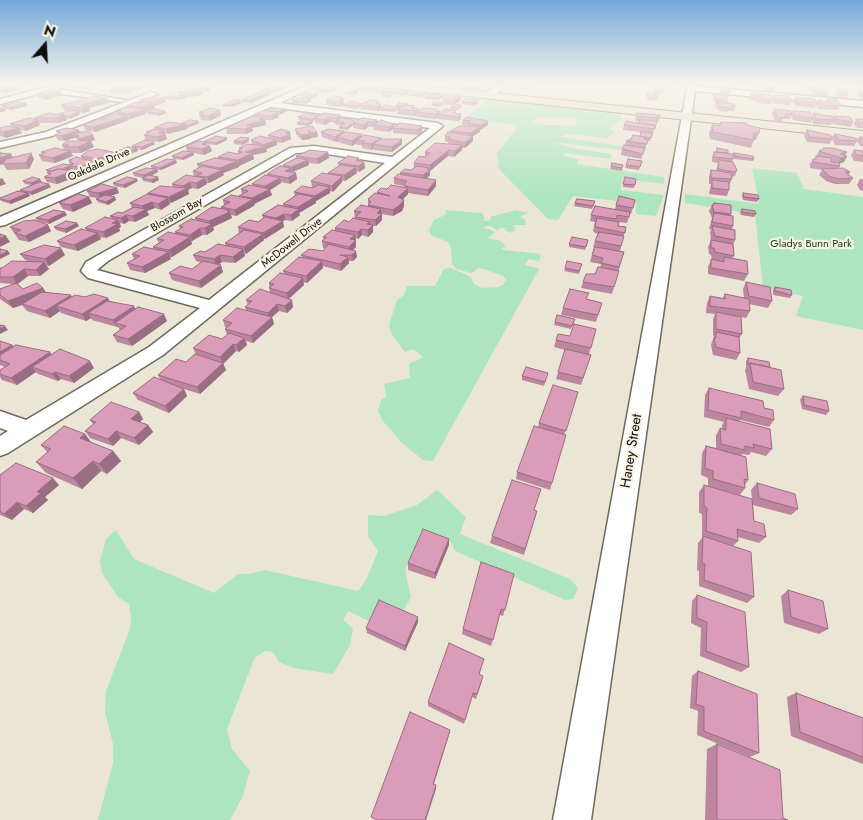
<!DOCTYPE html>
<style>
body{margin:0}
#map{position:relative;width:863px;height:820px;overflow:hidden;background:#ebe5d5;font-family:Jost,sans-serif}
canvas{display:block}
.north{position:absolute;left:20px;top:20px;width:50px;height:50px;-webkit-text-stroke:4px #f8f2e2;paint-order:stroke;rotate:19deg;font-size:14px;font-weight:700;line-height:20px;text-align:center;color:#0f0d08}
.north::after{content:'';display:block;margin:auto;width:18px;height:22px;background:#0f0d08;clip-path:polygon(50% 0,100% 100%,50% 72%,0 100%)}
</style>
<div id="map">
<canvas width="863" height="820"></canvas>
<div class="north">N</div>
</div>
<script>
const c = document.querySelector('canvas').getContext('2d');
c.lineJoin = 'round';
function fillPath(path, color) {
  c.fillStyle = color;
  c.fill(path, 'evenodd');
}
function toPath(rows) {
  const path = new Path2D();
  for (const r of rows) {
    path.moveTo(r[0], r[1]);
    for (let i = 2; i < r.length; i += 2) path.lineTo(r[i], r[i + 1]);
  }
  return path;
}
function trace(path, color, width, dash) {
  c.strokeStyle = color;
  c.lineWidth = width;
  c.lineCap = dash ? 'butt' : 'round';
  c.setLineDash(dash || []);
  c.stroke(path);
}
function label(font, color, halo, rows, align = 'center') {
  c.font = font + ' Jost,sans-serif';
  c.lineWidth = 4.5;
  c.setLineDash([]);
  c.textBaseline = 'middle';
  c.strokeStyle = halo;
  c.fillStyle = color;
  for (const [text, x, y, turn = 0] of rows) {
    c.save();
    c.translate(x, y);
    c.rotate((+turn || 0) * Math.PI / 180);
    c.textAlign = isNaN(turn) ? turn : align;
    if (halo) c.strokeText(text, 0, 0);
    c.fillText(text, 0, 0);
    c.restore();
  }
}
fillPath(toPath([
 [492,96,625,111,620,116,623,120,609,127,614,133,607,138,568,134,560,137,631,148,628,151,552,142,572,148,611,154,612,159,565,153,563,156,578,159,577,164,664,177,664,184,622,179,621,190,664,195,656,216,636,214,636,203,573,196,558,220,548,219,498,168,499,161,496,154,519,125,464,119],
 [539,117,578,119,574,126,532,124],
 [752,168,797,173,804,189,863,197,863,330,796,316,803,296,763,287,755,214,685,203,685,194,759,204],
 [445,210,482,213,485,219,482,220,486,221,491,220,490,217,493,216,517,210,528,213,520,217,525,219,526,225,514,225,515,231,512,233,504,230,507,228,499,228,499,231,490,226,483,227,495,232,488,238,501,241,506,247,501,248,504,250,541,254,539,261,529,259,525,265,539,269,433,461,423,460,403,444,382,420,378,411,381,400,386,397,384,384,410,378,409,364,423,357,413,349,405,352,392,335,389,325,397,300,404,295,407,286,435,286,444,269,451,268,471,277,474,284,482,288,498,287,503,285,506,280,503,276,484,269,478,268,472,273,456,269,452,263,451,248,448,242,431,235,429,230,434,220,447,214],
 [437,490,466,517,460,534,570,579,578,588,573,599,565,600,455,551,451,542,424,531,405,570,411,597,401,615,381,627,348,611,343,620,353,628,350,645,333,674,293,668,279,662,273,652,265,651,255,657,227,729,232,749,250,771,242,798,230,820,98,820,113,763,113,744,105,712,106,691,130,629,131,617,129,604,118,597,102,573,100,562,106,539,116,530,134,559,214,593,238,574,249,574,265,570,358,591,367,578,378,551,368,536,368,515,384,516,417,505]
]), '#ade5be');
const street = toPath([
 [312,83,322,83,280,103,438,123,443,126,163,355,8,453,0,456,0,436,8,431,0,428,0,411,26,420,149,347,200,308,88,278,81,271,86,262,290,148,314,146,392,157,430,128,271,107,5,225,0,226,0,217,312,83],
 [314,152,385,163,209,300,97,270,108,261,296,153,314,152],
 [500,83,508,83,492,97,486,97,486,93,500,83],
 [688,83,696,83,695,86,863,101,863,107,695,91,591,820,553,820,688,83],
 [59,84,63,86,58,89,126,100,122,102,47,92,0,104,0,99,59,84],
 [151,92,158,94,52,136,0,148,0,142,46,132,151,92]
]);
const secondary = toPath([
 [366,83,397,83,863,131,863,139,371,86,366,83]
]);
trace(street, '#6e695b', 3);
trace(secondary, '#6e695b', 2);
fillPath(street, '#fff');
fillPath(secondary, '#eee0ce');
fillPath(toPath([
 [166,83,185,83,177,86,167,85],
 [185,83,209,86,210,91,202,92,203,94,194,97,186,97,187,98,178,100,165,100,166,102,154,106,155,108,145,112,146,114,130,119,128,119,129,120,95,132,85,130,83,125,117,114,116,112,117,112,116,110,127,107,127,106,141,103,140,100,180,96,178,92,196,89,195,87,186,85],
 [290,83,304,83,301,84],
 [343,83,344,85,337,88,337,90,323,93,315,92,314,88],
 [439,83,456,83,452,86],
 [460,83,486,83,483,85,483,86,478,90,459,88,459,84],
 [521,83,533,83,533,85,528,90,519,89,519,84],
 [656,83,666,83,662,94,653,94],
 [716,83,726,86,725,88,715,87],
 [753,83,767,83,775,88,773,92,764,91,763,87,754,87],
 [806,83,825,83,829,93,826,97,813,96,811,92,812,90,808,89,805,85],
 [93,84,94,87,86,89,72,88,71,86],
 [361,84,376,89,370,92,358,91,358,93,353,95,345,94,345,92,357,90,357,86],
 [0,85,15,85,18,89,5,93,0,92],
 [287,87,274,93,270,92,271,94,251,103,242,102,242,100,266,91,265,89],
 [146,88,133,90,133,92,127,94,111,94,109,90],
 [837,88,849,93,847,98,838,97,835,93],
 [720,89,730,93,728,98,726,97,725,101,728,103,736,106,734,111,729,111,728,112,719,111,715,106,715,101,713,101,714,97,714,95,719,95],
 [374,90,392,91,389,93,392,93,392,91,409,90,409,93,403,96,396,95,396,94,393,94,393,95,389,98,382,97,382,95,384,94,374,93],
 [860,90,863,91,863,99,861,99,857,95],
 [426,92,426,94,421,97,409,96,409,94],
 [752,92,772,99,774,95,792,100,790,105,773,103,772,101,771,104,759,103,758,101,750,100,750,97],
 [647,93,658,95,657,101,648,100,646,95],
 [36,94,62,95,46,100,39,98],
 [318,94,318,96,311,99,311,101,306,104,292,103,292,101,302,98,302,96],
 [343,97,344,104,362,104,379,101,379,104,381,108,396,106,396,105,408,105,415,106,415,108,419,111,440,111,440,113,456,110,456,113,461,114,461,119,458,121,438,119,438,117,436,119,417,117,417,115,415,116,398,114,398,110,395,112,380,111,379,110,377,111,361,109,361,107,357,109,343,107,343,105,340,107,327,105,326,100],
 [425,97,443,97,438,100,425,99],
 [443,97,461,100,455,104,461,105,461,107,458,110,451,109,451,107,453,105,445,105,443,102],
 [795,97,817,103,818,100,826,101,827,99,841,105,838,110,818,109,816,105,815,108,795,106,793,101],
 [462,102,479,103,475,106,462,104],
 [26,103,27,106,11,110,5,109,6,111,0,112,0,107,3,108,2,106],
 [109,103,89,108,90,111,83,113,79,112,80,114,70,119,66,118,67,120,58,123,39,123,40,125,26,131,20,130,22,133,6,138,0,136,0,128,11,126,10,124,35,119,34,118,59,114,70,111,63,110,61,105],
 [443,103,443,105,439,107,432,106,432,104],
 [286,109,287,111,279,115,279,117,272,120,265,120,266,125,252,128,253,131,246,134,227,134,226,128,256,116,255,114,269,111],
 [774,109,792,114,793,111,812,117,814,113,833,118,834,116,853,122,851,127,833,124,832,122,831,125,813,124,812,120,811,123,793,120,791,116,790,119,783,119,782,123,775,122,772,114],
 [220,110,221,115,210,121,201,120,199,112],
 [147,112,166,113,159,116,148,114],
 [307,113,318,116,324,113,340,115,341,119,343,118,355,121,355,122,362,118,377,120,378,123,381,120,394,124,394,127,400,123,422,126,422,132,418,135,393,133,393,129,389,132,374,130,373,127,368,127,364,130,353,128,353,125,347,130,339,129,339,127,341,125,336,125,335,123,330,122,325,125,315,123,315,120,313,121,313,123,307,126,298,125,297,123,303,120,299,120,298,117],
 [660,115,659,120,657,122,650,141,648,141,641,159,621,155,622,149,625,145,626,141,640,136,641,132,623,130,624,125,639,123,640,121,635,121,636,116],
 [856,119,863,119,863,128,857,128,854,124],
 [463,120,488,121,488,125,480,130,480,132,473,136,473,141,465,148,462,148,462,150,454,157,448,156,430,171,430,175,426,179,436,180,436,186,428,196,408,193,408,194,403,199,404,200,404,206,402,211,393,216,382,214,382,220,376,226,373,226,373,232,368,237,362,235,358,239,356,238,356,247,353,250,357,257,353,261,348,261,349,263,341,271,323,266,323,268,307,283,303,282,304,285,289,299,293,307,287,313,279,311,272,317,274,324,253,343,246,341,247,345,239,352,236,351,223,364,226,370,200,394,184,389,187,396,169,413,138,400,133,393,160,379,158,375,186,362,196,354,193,348,222,339,227,335,225,329,227,328,225,327,223,320,246,310,245,307,248,305,246,300,270,293,269,283,284,274,283,271,302,257,301,255,323,251,325,248,323,248,322,241,324,240,323,237,335,231,335,228,355,219,354,211,368,207,368,199,377,194,377,192,387,189,404,187,404,186,394,184,394,178,400,174,400,173,411,170,414,168,414,163,425,157,425,152,448,144,448,142,445,141,445,136,450,133,450,131,468,127,468,126,462,125],
 [721,122,747,125,759,133,756,140,754,140,751,148,710,139,709,133,712,125,719,126],
 [199,123,187,128,187,129,168,134,165,133,167,139,159,142,146,140,144,135,147,134,146,132,155,129,155,127,180,124],
 [295,129,317,132,318,137,311,137,311,139,302,140,296,134],
 [807,130,832,138,835,134,857,141,860,136,863,137,863,146,860,146,857,141,854,146,835,145,832,139,830,144,807,142,804,136],
 [56,131,80,132,95,140,91,141,94,147,81,153,71,153,73,156,55,163,42,161,39,155,42,154,41,152,64,150,62,145,78,141,76,137,65,141,58,140,55,135,58,133],
 [344,131,344,133,381,139,402,144,392,152,374,150,374,148,372,150,362,148,362,145,357,145,357,143,352,146,338,142,338,141,336,142,322,137,321,132],
 [268,135,291,137,291,139,282,143,276,142,277,145,266,149,267,152,253,155,254,159,239,166,239,167,223,173,224,175,209,183,207,183,207,184,198,189,192,188,188,190,189,194,171,203,170,202,170,204,161,210,155,208,147,211,149,215,135,222,129,221,124,224,120,223,121,227,119,228,120,231,106,238,100,237,101,239,78,251,61,247,57,241,87,230,85,228,112,219,110,216,122,213,132,208,130,203,148,194,148,193,173,187,172,184,194,177,193,171,198,168,197,164,219,158,218,157,238,154,238,151,240,150,239,148,252,144,251,140,269,138],
 [227,140,216,145,206,144,212,151,204,155,194,153,194,155,183,160,173,159,172,156,187,151,186,147,205,142,205,141],
 [234,141,249,141,242,145,234,144],
 [155,144,142,150,137,149,138,151,123,157,118,156,119,158,97,164,99,167,80,173,73,171,72,169,68,170,73,171,76,177,57,184,47,182,44,177,49,175,46,170,70,165,69,162,70,162,69,160,82,158,81,156,115,152,132,147,132,146],
 [717,148,728,153,733,159,732,162,737,170,735,176,732,177,732,179,729,185,729,190,727,196,709,194,711,184,709,184,709,176,711,170,716,171,718,163,712,162,712,157,714,152,716,152],
 [854,150,863,151,863,162,854,161,851,155],
 [0,151,2,153,11,154,13,157,31,153,34,159,29,169,7,170,3,164,4,163,0,165],
 [819,151,847,152,844,156,847,156,844,162,839,164,840,166,839,168,850,172,848,175,853,178,849,184,835,184,826,181,819,175,822,170,810,168,810,164,813,159,815,159],
 [328,152,329,158,318,164,309,163,309,165,292,172,296,173,297,179,290,184,281,182,281,183,270,190,272,195,254,204,255,205,236,216,231,215,232,218,213,227,214,230,207,235,202,235,192,241,191,241,192,244,172,257,170,257,171,259,145,273,130,270,127,263,134,259,132,254,154,249,153,247,159,243,157,239,176,234,175,232,180,229,179,226,196,220,195,218,221,209,221,207,224,205,223,200,240,197,239,196,242,194,241,189,252,185,252,184,267,175,267,174,283,166,283,165,296,158,296,156],
 [734,153,754,159,753,161,734,159,733,155],
 [359,158,360,161,364,162,365,168,359,172,357,171,357,173,345,181,342,181,342,182,333,192,330,191,330,193,316,201,316,203,299,213,300,215,292,221,285,220,283,221,284,227,265,239,264,239,264,240,246,254,244,253,245,256,235,263,222,262,218,265,223,272,201,288,172,280,169,273,192,269,202,263,196,261,193,255,226,246,225,243,239,233,238,227,258,222,263,218,262,215,284,206,283,204,295,196,294,192,313,188,314,188,312,187,311,181,328,174,328,173,339,166,338,163],
 [628,159,642,161,639,170,625,168],
 [177,163,161,170,157,170,158,172,151,176,159,180,153,183,143,181,142,178,143,178,134,176,133,173,152,169,151,166],
 [612,163,623,165,622,171,610,169],
 [625,177,636,179,634,188,623,187],
 [860,179,863,179,863,191,860,190,857,185],
 [23,181,42,182,41,182,51,187,32,195,29,194,30,196,11,204,1,201,0,198,21,191,20,190,31,185,25,184],
 [138,181,125,188,114,186,113,183],
 [117,188,119,193,110,196,116,200,108,205,98,202,96,199,98,198,90,197,87,191],
 [743,193,759,199,757,202,743,200,742,196],
 [619,196,635,200,631,214,630,214,627,223,619,222,618,226,626,227,620,251,624,252,612,294,581,288,583,282,595,274,600,268,601,264,590,262,594,247,593,247,595,241,598,234,595,233,593,231,595,222,590,221,591,215,615,209],
 [89,197,92,203,73,212,63,209,59,203],
 [595,201,592,209,574,206,575,203],
 [714,203,731,214,731,216,733,226,732,229,735,240,733,245,734,256,732,258,748,274,744,281,708,274,708,266,712,259,711,255,709,254,708,247,711,240,710,232,711,229,709,229,712,218,709,211,712,205,713,205],
 [742,209,756,214,754,217,741,215,740,212],
 [67,215,49,224,38,221,36,218],
 [48,225,51,231,29,242,19,240,10,227],
 [79,226,66,233,56,230,54,227],
 [588,240,585,250,569,247,569,244],
 [20,254,65,255,49,266,46,265,49,269,40,276,28,276,18,284,23,289,43,288,45,292,72,297,108,298,109,301,135,309,167,321,132,346,117,342,113,335,120,330,118,327,117,327,92,320,91,318,86,321,61,313,60,311,50,318,27,311,22,305,13,308,0,299,0,289,13,284,0,283,0,268,31,262,25,260],
 [582,264,579,274,564,271,565,268],
 [746,282,772,301,768,308,749,304,750,311,746,318,741,317,742,334,739,339,740,353,736,360,713,355,711,345,714,336,713,336,713,319,715,314,706,313,707,303,710,296,722,299,725,294,744,298,743,289],
 [775,287,792,295,790,298,773,295,773,290],
 [587,299,602,303,596,322,561,315,563,308],
 [575,319,571,329,554,325,555,322],
 [596,329,589,354,591,355,581,385,556,379,565,350,554,347,556,340],
 [0,341,12,345,14,347,50,352,51,354,94,368,74,383,61,379,58,381,38,374,36,372,17,385,2,380,0,377,0,370,5,367,0,365],
 [748,358,770,367,784,389,778,396,749,389,745,370,746,368,746,361],
 [522,376,547,376,544,386,522,380],
 [709,388,764,408,774,420,769,427,740,420,739,422,772,449,766,456,751,452,749,455,742,454,741,455,748,480,745,485,745,488,740,495,708,486,708,478,701,475,702,453,706,446,716,448,716,435,720,428,722,428,722,425,724,422,704,417,705,395],
 [578,392,564,435,566,435,550,490,516,479,517,472,538,427,539,423],
 [803,396,829,411,826,415,802,409,800,399],
 [139,412,143,419,140,422,148,425,153,432,139,445,121,438,113,446,90,438,85,431,93,424,90,420],
 [85,434,91,442,113,451,121,461,107,474,101,471,82,489,46,473,36,462,48,453,41,445],
 [0,475,59,485,45,497,48,500,33,513,24,509,12,520,0,515],
 [757,483,798,509,791,515,753,505,754,521,766,537,759,543,738,537,738,541,733,546,754,597,747,603,699,586,699,571,697,570,698,543,702,538,702,514,699,513,699,492,704,485,752,499,751,490],
 [534,510,537,511,524,555,490,543,492,536],
 [449,545,435,579,408,570,408,563],
 [514,574,503,616,500,615,491,646,462,634,463,629],
 [788,590,828,629,819,634,784,623,781,596],
 [697,595,749,667,741,672,700,656,701,628,691,623,692,601],
 [418,622,405,651,367,633,366,628],
 [698,671,759,753,750,757,697,735,698,711,690,708,692,676],
 [480,674,482,681,476,699,472,697,464,724,428,706,428,702],
 [796,693,863,718,863,764,791,736,787,697],
 [717,744,783,818,788,820,705,820,707,749]
]), '#bc869f');
fillPath(toPath([
 [144,83,146,88,133,90,133,92,127,94,125,90,127,87],
 [162,83,162,86,149,88,148,86],
 [180,83,185,83,177,86,176,84],
 [343,83,344,85,337,88,337,86],
 [482,83,483,83,483,86,478,90,478,86],
 [531,83,533,83,533,85,528,90,529,85],
 [93,84,94,87,86,89,85,87],
 [15,85,18,89,5,93,3,88],
 [287,85,287,87,274,93,274,90],
 [375,85,376,89,370,92,369,88],
 [209,86,210,91,202,92,203,94,194,97,192,93,200,90,199,88],
 [336,86,337,90,323,93,323,89],
 [358,90,358,93,353,95,353,93],
 [409,90,409,93,403,96,403,94],
 [60,91,62,95,46,100,44,95],
 [270,91,271,94,251,103,250,101],
 [426,92,426,94,421,97,421,95],
 [318,94,318,96,311,99,311,97],
 [186,95,187,98,178,100,178,98],
 [443,95,443,97,438,100,438,98],
 [461,95,461,100,453,106,453,101],
 [343,97,344,104,340,107,339,99],
 [107,98,109,103,89,108,90,111,83,113,81,108,81,105],
 [164,98,166,102,155,106,153,102],
 [311,99,311,101,306,104,306,102],
 [241,100,241,103,236,105,236,106,223,107,223,105,233,104],
 [379,101,379,105,381,104,381,109,377,111,377,107,375,103],
 [26,103,27,106,11,110,9,107],
 [153,103,155,108,145,112,146,114,130,119,128,114,142,110,141,107],
 [5,108,6,111,0,112,0,110],
 [286,109,287,111,279,115,278,112],
 [419,109,419,112,417,112,417,115,415,116,415,111],
 [437,109,437,113,440,111,440,114,438,114,438,117,436,119,436,111],
 [220,110,221,115,210,121,208,116],
 [79,111,80,114,70,119,69,117],
 [165,111,166,113,159,116,158,113],
 [278,112,279,117,272,120,271,116],
 [461,114,461,119,458,121,458,117],
 [64,115,67,120,58,123,56,118],
 [340,115,341,120,336,123,336,118],
 [660,115,659,120,655,123,656,118],
 [127,116,129,120,95,132,93,127],
 [262,117,263,120,265,120,266,125,252,128,253,131,246,134,245,129,246,125],
 [329,117,330,122,325,125,325,120],
 [314,118,315,120,313,121,313,123,307,126,307,124,312,121,312,119],
 [38,120,40,125,26,131,24,126],
 [198,121,199,123,187,128,187,126],
 [355,121,355,123,353,123,353,125,347,130,347,128],
 [488,121,488,125,480,130,481,125],
 [368,122,368,127,364,130,363,125],
 [186,124,187,129,168,134,166,129],
 [394,124,394,128,393,128,393,129,389,132,389,127],
 [422,126,422,132,418,135,418,130],
 [480,127,480,132,473,136,473,141,465,148,465,143,471,138,471,133],
 [19,128,22,133,6,138,3,132],
 [79,130,82,135,76,133,77,137,65,141,62,136],
 [164,130,167,139,159,142,157,137,158,133],
 [344,131,345,136,337,137,338,141,336,142,335,137],
 [290,132,291,139,282,143,281,138,286,133],
 [317,132,318,137,311,138,311,133],
 [310,134,311,139,302,140,301,135],
 [362,134,362,140,357,140,357,143,352,146,352,141],
 [93,135,95,140,91,141,94,147,81,153,78,147,81,145,79,139],
 [227,138,227,140,216,145,215,143],
 [249,138,249,141,242,145,242,142],
 [381,138,381,143,373,144,374,148,372,150,371,144],
 [402,139,402,144,392,152,392,147],
 [276,140,277,145,266,149,267,152,253,155,254,159,239,166,238,160,245,152,264,147,263,145],
 [154,142,155,144,142,150,141,147],
 [206,142,207,147,210,146,212,151,204,155,202,149,202,144],
 [462,145,462,150,454,157,455,151],
 [137,148,138,151,123,157,122,154],
 [449,150,448,156,430,171,430,175,423,181,423,175,429,168,429,170,430,170,430,165],
 [70,151,73,156,55,163,52,158],
 [193,152,194,155,183,160,182,158],
 [328,152,329,158,318,164,317,159],
 [847,152,843,157,847,156,844,162,837,164,841,158,840,154],
 [31,153,34,159,29,169,26,163],
 [117,153,119,158,98,165,96,159],
 [11,154,14,160,0,165,0,158],
 [176,160,177,163,161,170,160,168],
 [308,160,309,165,293,172,291,167],
 [237,161,239,167,223,173,224,175,209,183,207,177,221,170,220,168],
 [96,162,99,167,80,173,78,167],
 [364,162,365,168,359,172,359,166],
 [70,166,72,169,57,175,56,172],
 [356,167,357,173,345,181,344,175],
 [291,168,292,173,285,171],
 [157,169,158,172,145,178,144,175],
 [73,171,76,177,57,184,54,178],
 [296,173,297,179,290,184,288,178],
 [342,176,342,182,333,192,332,186],
 [158,177,159,180,153,183,151,180],
 [2,178,6,184,0,186,0,179],
 [205,178,207,184,198,189,196,183],
 [280,178,281,183,270,190,272,195,254,204,255,205,236,216,235,210,253,200,252,198,266,191,265,186],
 [40,179,42,182,33,186,31,183],
 [137,179,138,181,125,188,123,185],
 [436,180,436,186,428,196,428,190],
 [190,182,192,188,188,190,189,194,171,203,169,197,184,189,183,186],
 [49,184,51,187,32,195,30,192],
 [330,187,330,193,316,201,316,203,299,213,300,215,292,221,291,215,299,209,298,207,315,197,315,196],
 [117,188,119,193,101,199,98,193],
 [408,188,408,194,399,203,398,197],
 [28,193,30,196,11,204,9,201],
 [89,197,92,203,73,212,70,205],
 [115,197,116,200,108,205,106,202],
 [168,198,170,204,161,210,158,204],
 [404,200,404,206,402,211,393,216,393,210],
 [152,202,155,208,147,211,149,215,135,222,133,216,144,210,142,206],
 [381,209,382,220,376,226,375,220,377,213],
 [229,210,232,218,213,227,214,230,207,235,205,228,210,225,209,221],
 [65,212,67,215,49,224,48,220],
 [284,214,285,220,283,221,284,227,265,239,263,233,278,224,276,218],
 [126,215,129,221,124,224,121,218],
 [118,220,121,227,119,228,120,231,106,238,103,232,112,223],
 [370,222,370,228,373,225,373,232,368,237,367,224],
 [77,223,79,226,66,233,65,229],
 [48,225,51,231,29,242,25,236],
 [200,228,202,235,192,241,190,235],
 [361,229,362,235,358,239,358,232],
 [98,233,101,239,78,251,74,245],
 [263,234,264,240,246,254,244,247],
 [355,235,356,247,350,253,349,247,350,239],
 [6,236,10,242,0,247,0,238],
 [190,237,192,244,172,257,169,250],
 [61,248,65,255,49,266,45,259],
 [243,249,245,256,235,263,233,257],
 [8,251,10,254,0,259,0,255],
 [356,251,357,257,353,261,352,255],
 [169,252,171,259,145,273,142,267],
 [220,255,222,262,216,266,214,259],
 [348,257,349,263,341,271,340,264],
 [322,261,323,268,307,283,306,276],
 [44,262,49,269,40,276,36,270],
 [221,265,223,272,201,288,199,281],
 [24,269,28,276,17,284,13,277],
 [303,278,304,285,288,299,287,293],
 [43,288,48,295,22,304,22,305,13,308,8,301],
 [71,295,75,302,56,306,60,311,50,318,45,311],
 [108,298,111,305,88,313,91,318,86,321,82,314],
 [292,300,293,307,287,313,285,306],
 [277,304,279,311,272,317,274,324,253,343,251,336,269,319,268,313],
 [134,306,137,313,115,323,118,327,117,327,113,320],
 [164,314,167,321,132,346,128,339],
 [5,326,8,330,0,334,0,329],
 [244,338,247,345,239,352,236,345],
 [233,344,236,351,223,364,220,357],
 [12,345,18,352,0,360,0,352],
 [50,352,55,359,32,367,36,372,17,385,11,378],
 [90,361,94,368,74,383,69,376],
 [223,363,226,370,200,394,197,387],
 [55,372,61,379,58,381,52,374],
 [184,389,187,396,169,413,165,406],
 [139,412,143,419,135,426,131,419],
 [148,425,153,432,139,445,134,438],
 [116,431,121,438,113,446,108,439],
 [85,434,93,445,80,438],
 [113,451,121,461,107,474,99,464],
 [93,461,101,471,82,489,73,478],
 [53,478,59,485,45,497,48,500,33,513,26,506,37,492],
 [17,502,24,509,12,520,4,514],
 [449,539,449,545,435,579,435,573],
 [418,617,418,622,405,651,405,646],
 [450,730,449,735,433,787,433,784],
 [436,785,436,789,426,820,425,820]
]), '#996d82');
const building = toPath([
 [82,83,93,84,85,87,71,86,82,83],
 [130,83,144,83,127,87,132,87,125,90,109,90,130,83],
 [146,83,162,83,148,86,146,83],
 [168,83,180,83,176,84,170,84,172,83,168,83],
 [185,83,201,83,194,84,195,85,185,83],
 [206,83,209,86,199,88,194,84,206,83],
 [334,83,343,83,337,86,329,85,334,83],
 [460,83,482,83,478,86,459,84,460,83],
 [521,83,531,83,529,85,519,84,521,83],
 [656,83,666,83,665,85,656,84,656,83],
 [716,83,726,83,726,86,716,85,716,83],
 [761,83,767,83,767,84,774,84,775,88,766,87,764,83,761,83],
 [808,83,825,83,829,93,815,91,813,88,816,88,815,86,810,85,808,83],
 [5,84,15,85,3,88,0,88,0,85,5,84],
 [281,84,287,85,274,90,265,89,281,84],
 [323,84,336,86,323,89,314,88,323,84],
 [361,84,375,85,369,88,357,86,361,84],
 [379,88,392,89,387,92,374,90,379,88],
 [655,88,664,89,663,92,653,91,655,88],
 [837,88,846,89,849,93,840,92,837,88],
 [193,89,202,90,192,93,178,92,193,89],
 [396,89,409,90,403,94,396,93,397,92,392,91,396,89],
 [720,89,730,90,730,93,720,92,720,89],
 [51,90,60,91,44,95,36,94,51,90],
 [350,90,358,90,353,93,345,92,350,90],
 [262,91,270,91,250,101,242,100,262,91],
 [412,91,426,92,421,95,409,94,412,91],
 [386,92,393,93,389,96,382,95,386,92],
 [752,92,771,95,773,100,761,99,760,96,752,96,752,92],
 [309,93,318,94,311,97,302,96,309,93],
 [647,93,658,95,657,99,648,98,647,93],
 [429,94,443,95,438,98,425,97,429,94],
 [186,95,178,98,163,97,186,95],
 [447,95,461,95,453,101,446,100,443,97,447,95],
 [714,95,726,96,726,100,714,99,714,95],
 [774,95,790,96,792,100,775,99,774,95],
 [94,96,107,98,81,105,88,106,81,108,61,105,94,96],
 [334,96,343,97,339,99,344,100,340,102,326,100,334,96],
 [795,97,815,99,817,103,797,101,795,97],
 [146,98,164,98,153,102,140,100,146,98],
 [299,98,311,99,306,102,292,101,299,98],
 [465,99,479,100,476,103,462,102,465,99],
 [827,99,837,100,841,105,820,105,818,100,828,102,827,99],
 [235,100,241,100,233,104,236,104,223,105,235,100],
 [369,100,379,101,375,103,381,104,377,107,361,105,369,100],
 [716,100,728,101,728,103,717,102,716,103,716,100],
 [351,101,362,104,357,106,343,105,351,101],
 [17,102,26,103,9,107,2,106,17,102],
 [136,102,153,103,141,107,127,106,136,102],
 [435,102,443,103,439,105,432,104,435,102],
 [717,102,734,104,736,106,730,106,730,108,721,107,717,102],
 [399,103,408,104,402,106,396,105,399,103],
 [454,104,461,105,458,108,451,107,454,104],
 [385,105,399,107,394,110,379,109,385,105],
 [405,105,415,106,411,108,419,109,415,111,398,109,405,105],
 [127,107,144,109,128,114,116,112,121,111,116,110,127,107],
 [210,108,220,110,208,116,199,115,204,113,199,112,210,108],
 [277,108,286,109,278,112,269,111,277,108],
 [423,108,437,109,436,111,440,111,436,114,417,112,423,108],
 [153,109,165,111,158,113,147,112,153,109],
 [445,109,456,110,453,113,461,114,458,117,438,114,445,109],
 [774,109,791,111,792,114,785,114,784,118,777,117,774,109],
 [71,110,79,111,69,117,65,116,64,115,59,114,71,110],
 [265,110,278,112,271,116,255,114,265,110],
 [793,111,810,112,813,118,795,116,793,111],
 [49,113,64,115,56,118,34,118,49,113],
 [307,113,318,116,312,119,298,117,307,113],
 [324,113,340,115,336,118,329,117,325,120,314,118,324,113],
 [637,113,660,115,656,118,636,116,637,113],
 [814,113,822,115,832,116,834,120,816,119,814,113],
 [116,114,127,116,93,127,83,125,98,119,107,119,101,118,116,114],
 [253,116,262,117,259,119,265,120,246,125,252,126,245,129,226,128,253,116],
 [834,116,850,117,853,122,836,119,834,116],
 [466,117,488,121,481,125,468,124,471,121,463,120,466,117],
 [29,118,38,120,24,126,10,124,29,118],
 [343,118,355,121,347,128,339,127,345,123,335,122,343,118],
 [362,118,377,120,374,122,368,122,363,125,353,123,362,118],
 [304,119,313,121,307,124,297,123,304,119],
 [856,119,863,119,863,123,860,123,856,119],
 [190,120,198,121,187,126,186,124,180,124,190,120],
 [381,120,394,124,389,127,373,125,381,120],
 [640,120,657,121,656,125,639,123,640,120],
 [626,121,656,126,655,129,624,125,626,121],
 [168,122,186,124,166,129,155,127,168,122],
 [721,122,747,123,747,125,760,128,759,133,753,133,754,140,713,132,712,125,720,126,721,122],
 [400,123,422,126,418,130,393,128,400,123],
 [7,126,19,128,3,132,0,132,0,128,7,126],
 [312,126,317,132,311,133,308,130,310,134,301,135,295,129,312,126],
 [460,126,480,127,471,133,450,131,460,126],
 [66,128,79,130,62,136,55,135,60,132,56,131,66,128],
 [154,129,164,130,158,133,165,134,157,137,144,135,150,132,146,132,154,129],
 [281,129,290,132,286,133,290,134,281,138,268,135,281,129],
 [328,129,344,131,335,137,321,132,328,129],
 [807,130,830,135,832,139,809,137,807,130],
 [88,131,93,135,79,139,76,137,79,136,76,133,88,131],
 [345,132,362,134,352,141,337,137,345,132],
 [448,132,473,136,465,143,448,139,450,137,445,136,448,132],
 [641,132,653,133,651,138,640,136,641,132],
 [835,134,855,138,857,141,838,140,835,134],
 [364,135,381,138,371,144,361,143,365,141,357,140,364,135],
 [633,135,645,137,644,139,648,140,647,144,626,141,631,139,633,135],
 [216,136,227,138,215,143,205,141,216,136],
 [260,136,276,140,263,145,251,140,260,136],
 [241,137,249,138,242,142,234,141,241,137],
 [381,139,402,139,392,147,373,144,381,139],
 [145,140,154,142,141,147,132,146,145,140],
 [67,141,91,141,78,147,65,147,69,145,62,145,67,141],
 [198,141,206,142,202,144,210,146,202,149,186,147,198,141],
 [435,143,462,145,455,151,449,150,430,165,414,163,419,156,425,157,430,153,425,152,435,143],
 [247,144,265,146,245,152,252,153,238,160,218,157,228,152,238,154,243,152,238,151,242,148,239,148,247,144],
 [624,145,645,148,643,154,622,149,624,145],
 [128,147,137,148,122,154,115,152,128,147],
 [55,148,70,151,52,158,39,155,45,153,41,152,55,148],
 [717,148,728,150,728,153,717,152,717,148],
 [824,148,833,148,847,152,840,154,847,156,841,158,819,151,824,148],
 [98,149,117,153,96,159,81,156,88,151,98,149],
 [310,150,328,152,317,159,296,156,310,150],
 [854,150,863,151,863,156,857,155,854,150],
 [183,151,193,152,182,158,172,156,183,151],
 [714,152,733,154,733,159,714,157,714,152],
 [0,153,11,154,0,158,0,153],
 [31,153,26,163,3,164,6,159,31,153],
 [734,153,753,156,754,159,735,156,734,153],
 [348,156,359,158,356,160,364,162,359,166,338,163,348,156],
 [816,156,832,158,831,162,839,163,840,166,813,162,813,159,816,159,816,156],
 [76,157,96,162,78,167,70,166,74,164,71,164,73,163,69,162,72,160,69,160,76,157],
 [215,158,237,161,220,168,197,164,215,158],
 [297,158,308,160,291,167,283,165,297,158],
 [167,159,176,160,160,168,151,166,167,159],
 [628,159,642,161,640,167,626,165,628,159],
 [719,160,733,162,737,170,735,172,718,169,719,160],
 [612,163,623,165,622,168,611,166,612,163],
 [63,164,71,165,62,169,58,169,51,171,46,170,63,164],
 [340,165,356,167,344,175,328,173,340,165],
 [202,166,222,170,207,177,197,176,202,173,193,171,202,166],
 [280,166,291,168,285,171,296,173,288,178,267,174,280,166],
 [417,166,429,168,427,169,430,170,423,175,400,173,405,169,411,170,417,166],
 [146,168,157,169,144,175,133,173,146,168],
 [843,168,850,172,845,172,853,178,838,179,829,176,822,169,843,168],
 [58,169,73,171,54,178,44,177,51,174,47,173,58,169],
 [711,170,731,173,732,179,711,178,711,170],
 [322,173,342,176,332,186,311,181,322,173],
 [398,174,436,180,428,190,409,187,404,185,407,181,394,178,398,174],
 [149,175,158,177,151,180,142,178,149,175],
 [186,175,205,178,196,183,190,182,183,186,172,184,186,175],
 [265,175,280,178,265,186,252,184,265,175],
 [32,177,40,179,31,183,23,181,32,177],
 [127,177,137,179,123,185,113,183,127,177],
 [625,177,636,179,635,185,623,184,625,177],
 [712,180,729,182,729,190,712,188,712,180],
 [40,182,49,184,30,192,20,190,40,182],
 [102,184,117,188,98,193,87,191,102,184],
 [249,185,270,189,252,198,239,196,248,191,241,189,249,185],
 [318,185,330,187,315,196,294,192,302,186,313,188,318,185],
 [391,185,408,188,398,197,404,200,401,204,393,210,368,205,371,202,368,199,375,193,390,196,377,192,381,188,387,189,391,185],
 [160,186,187,188,169,197,148,193,160,186],
 [18,191,28,193,9,201,0,199,0,198,18,191],
 [743,193,758,195,759,199,744,197,743,193],
 [78,194,89,197,70,205,59,203,78,194],
 [147,194,168,198,158,204,152,202,142,206,130,203,147,194],
 [298,194,315,197,298,207,283,204,298,194],
 [105,195,115,197,106,202,96,199,105,195],
 [231,195,253,199,235,210,221,207,230,202,223,200,231,195],
 [619,196,635,200,633,208,616,205,619,196],
 [577,199,595,201,593,206,575,203,577,199],
 [714,203,731,205,731,214,714,212,712,205,714,205,714,203],
 [278,205,299,209,291,215,284,214,276,218,262,215,278,205],
 [361,205,381,209,377,213,382,214,375,220,355,217,361,212,354,211,361,205],
 [595,206,630,212,629,217,617,215,616,219,591,215,595,206],
 [134,207,146,209,133,216,126,215,121,218,110,216,118,212,122,213,134,207],
 [212,207,229,210,227,211,230,212,209,221,195,218,212,207],
 [742,209,755,211,756,214,742,212,742,209],
 [54,210,65,212,48,220,36,218,54,210],
 [714,213,733,216,733,226,712,222,714,213],
 [105,217,118,220,112,223,117,224,103,232,85,228,105,217],
 [265,217,283,221,263,233,238,227,249,220,258,222,265,217],
 [353,218,370,222,367,224,373,225,368,230,361,229,358,232,335,228,344,220,349,222,353,218],
 [597,218,619,222,618,226,626,227,625,233,596,227,595,225,597,218],
 [191,219,212,224,205,228,200,228,190,235,175,232,183,227,179,226,191,219],
 [35,220,48,225,25,236,15,233,21,230,10,227,24,221,35,220],
 [66,221,77,223,65,229,54,227,66,221],
 [712,226,735,230,735,240,715,236,712,226],
 [81,229,98,233,74,245,57,241,81,229],
 [244,230,263,234,244,247,225,243,244,230],
 [332,230,355,235,350,239,356,240,349,247,322,241,327,237,323,237,332,230],
 [168,232,190,237,169,250,153,247,164,240,157,239,168,232],
 [599,232,624,236,621,246,595,241,599,232],
 [0,234,6,236,0,238,0,234],
 [572,237,588,240,586,247,569,244,572,237],
 [711,240,733,244,734,256,715,252,714,248,711,248,711,240],
 [218,244,243,249,233,257,220,255,214,259,193,255,200,251,205,252,218,244],
 [328,244,356,251,352,255,340,255,348,257,340,264,301,255,309,249,323,251,328,244],
 [44,245,61,248,45,259,20,254,44,245],
 [144,247,169,252,142,267,127,263,140,256,132,254,144,247],
 [595,247,624,252,619,267,601,263,603,258,592,255,595,247],
 [0,249,8,251,0,255,0,249],
 [299,257,322,261,306,276,283,271,299,257],
 [724,257,747,261,748,274,711,268,711,259,724,262,724,257],
 [12,261,44,262,36,270,24,269,13,277,0,277,0,268,2,268,12,261],
 [203,261,221,265,199,281,169,273,180,266,192,269,203,261],
 [567,261,582,264,579,271,565,268,567,261],
 [598,267,619,271,614,287,583,282,586,274,595,274,598,267],
 [280,273,303,278,287,293,269,288,274,284,269,283,280,273],
 [746,282,770,287,772,301,749,296,746,282],
 [16,283,23,289,37,283,43,288,8,301,0,295,0,289,16,283],
 [775,287,791,290,792,295,775,291,775,287],
 [260,289,292,300,285,306,277,304,268,313,245,307,252,301,246,300,260,289],
 [570,289,589,293,586,299,602,303,598,315,563,308,570,289],
 [42,292,71,295,45,311,22,304,42,292],
 [94,294,108,298,82,314,56,306,75,295,85,297,94,294],
 [725,294,749,299,750,311,710,306,710,296,725,299,725,294],
 [107,301,134,306,113,320,88,313,107,301],
 [138,307,164,314,128,339,113,335,126,326,115,323,138,307],
 [237,308,272,317,251,336,225,329,232,323,223,320,237,308],
 [716,312,741,317,742,334,716,329,716,312],
 [557,315,575,319,572,326,555,322,557,315],
 [574,324,596,329,591,348,556,340,558,334,570,336,574,324],
 [0,325,5,326,0,329,0,325],
 [716,332,739,337,740,353,716,347,714,338,716,338,716,332],
 [229,333,244,338,236,345,233,344,220,357,193,348,209,335,222,339,229,333],
 [0,341,12,345,0,352,0,341],
 [16,345,50,352,11,378,0,374,0,370,10,364,0,360,0,355,16,345],
 [60,349,90,361,69,376,55,372,52,374,32,367,60,349],
 [565,349,591,355,583,378,558,372,565,349],
 [195,354,223,363,197,387,158,375,176,359,186,362,195,354],
 [748,358,769,362,770,367,750,363,748,365,748,358],
 [750,363,781,370,784,389,753,382,750,363],
 [526,367,548,373,545,382,522,376,526,367],
 [154,377,184,389,165,406,133,393,154,377],
 [553,385,578,392,566,431,539,423,553,385],
 [709,388,763,401,764,408,773,410,774,420,741,411,741,418,708,410,709,388],
 [803,396,827,401,829,411,804,405,803,396],
 [111,402,139,412,131,419,148,425,134,438,116,431,108,439,85,431,96,422,90,420,111,402],
 [726,418,770,429,772,449,753,444,754,448,745,446,745,450,721,444,720,428,726,430,726,418],
 [64,426,85,434,80,438,113,451,99,464,93,461,73,478,36,462,51,449,41,445,64,426],
 [534,426,566,435,552,483,517,472,534,426],
 [706,446,746,457,748,480,744,479,745,488,713,479,713,471,705,468,706,446],
 [16,463,53,478,37,492,41,493,26,506,17,502,4,514,0,511,0,475,16,463],
 [512,480,541,489,534,510,537,511,525,549,492,536,512,480],
 [757,483,795,494,798,509,759,498,757,483],
 [704,485,752,499,754,521,764,524,766,537,737,529,738,541,706,531,707,508,704,506,704,485],
 [423,529,449,539,435,573,408,563,423,529],
 [703,536,751,552,754,597,704,580,705,564,702,563,703,536],
 [481,562,514,574,505,610,501,609,493,640,463,629,481,562],
 [788,590,823,601,828,629,791,617,788,590],
 [697,595,745,612,749,667,706,651,707,622,697,618,697,595],
 [379,600,418,617,405,646,366,628,379,600],
 [449,643,484,659,479,674,483,676,477,694,473,693,465,720,428,702,449,643],
 [698,671,757,694,759,753,704,731,704,707,696,704,698,671],
 [796,693,863,718,863,757,800,732,796,693],
 [410,712,450,730,433,784,436,785,425,820,377,820,371,817,410,712],
 [717,744,780,770,783,818,788,820,717,820,717,744]
]);
fillPath(building, '#db9cb9');
trace(building, '#996d82', 1);
const sky = c.createLinearGradient(0, 0, 0, 198);
sky.addColorStop(0, '#74a8d9');
sky.addColorStop(0.42, '#f6f3ec');
sky.addColorStop(1, '#f6f3ec00');
c.fillStyle = sky;
c.fillRect(0, 0, 863, 198);
label('11px', '#0f0d08', '#f8f2e2', [
 ["Oakdale Drive",99,165,-24],
 ["Blossom Bay",177,215,-30],
 ["McDowell Drive",292,243,-38]
]);
label('11px', '#164329', '#f8f2e2', [
 ["Gladys Bunn Park",811,244]
]);
label('14px', '#0f0d08', '#f8f2e2', [
 ["Haney Street",632,451,-81]
]);
</script>
